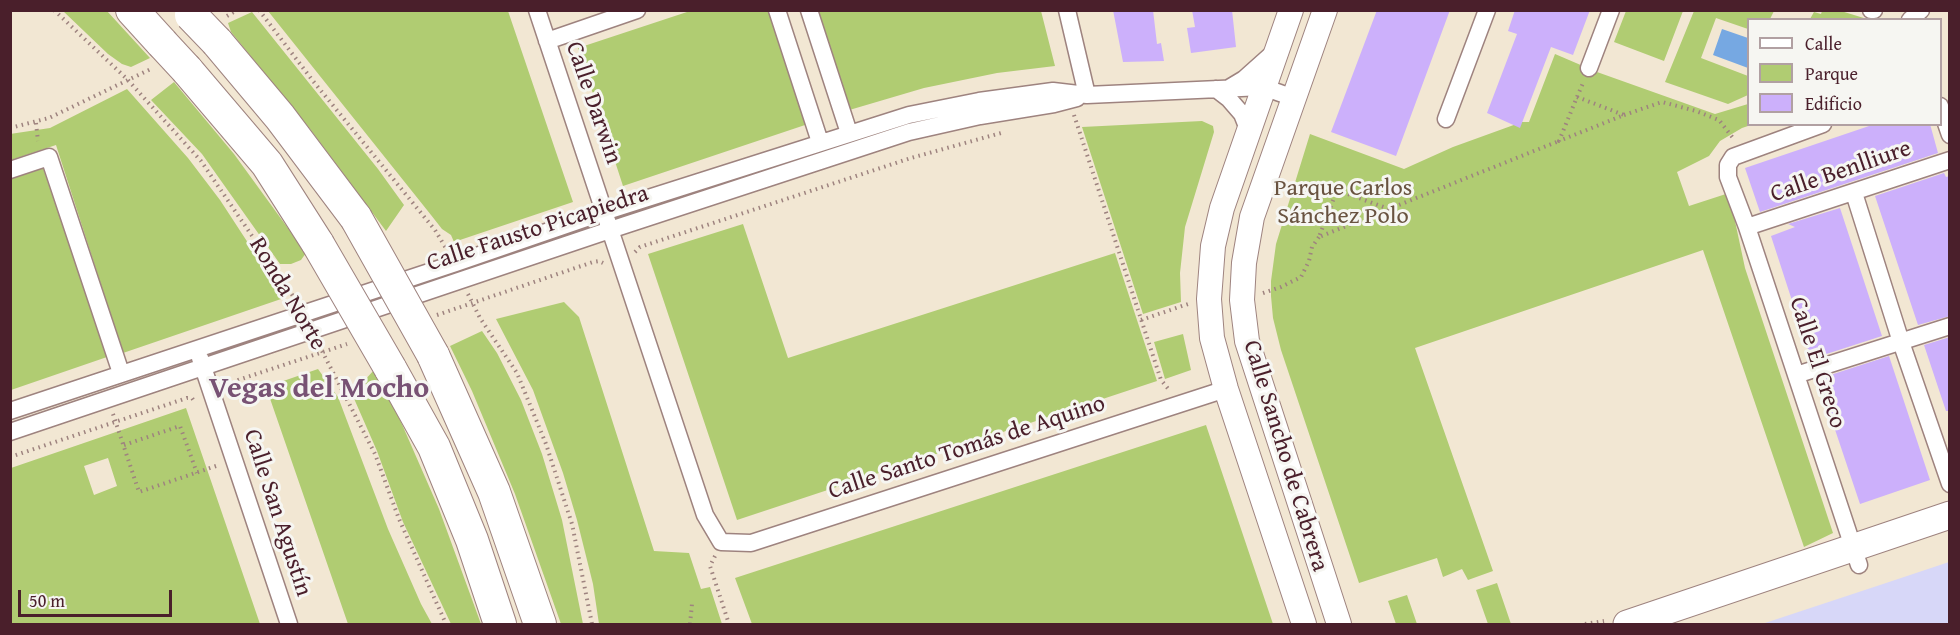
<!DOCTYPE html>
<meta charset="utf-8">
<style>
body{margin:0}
#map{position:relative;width:1960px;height:635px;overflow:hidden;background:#f2e7d3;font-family:"Gentium Book Plus",serif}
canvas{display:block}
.frame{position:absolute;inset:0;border:12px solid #4a1f2b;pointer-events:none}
.legend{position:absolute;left:1747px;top:18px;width:195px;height:108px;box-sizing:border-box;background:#f6f6f2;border:2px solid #b1a0a2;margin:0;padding:8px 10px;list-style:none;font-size:18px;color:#4a1f2b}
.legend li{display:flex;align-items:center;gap:12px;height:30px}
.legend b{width:30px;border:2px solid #b1a0a2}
.scale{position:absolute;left:18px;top:590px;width:154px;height:27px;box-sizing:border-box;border:3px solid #4a1f2b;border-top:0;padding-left:8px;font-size:18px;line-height:21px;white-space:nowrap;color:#4a1f2b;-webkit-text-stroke:4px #f6f6f2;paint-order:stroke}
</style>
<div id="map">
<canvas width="1960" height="635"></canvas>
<div class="frame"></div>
<ul class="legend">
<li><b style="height:8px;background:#fff"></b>Calle</li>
<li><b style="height:16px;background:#b0cc72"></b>Parque</li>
<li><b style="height:16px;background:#ccb0fb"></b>Edificio</li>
</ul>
<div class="scale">50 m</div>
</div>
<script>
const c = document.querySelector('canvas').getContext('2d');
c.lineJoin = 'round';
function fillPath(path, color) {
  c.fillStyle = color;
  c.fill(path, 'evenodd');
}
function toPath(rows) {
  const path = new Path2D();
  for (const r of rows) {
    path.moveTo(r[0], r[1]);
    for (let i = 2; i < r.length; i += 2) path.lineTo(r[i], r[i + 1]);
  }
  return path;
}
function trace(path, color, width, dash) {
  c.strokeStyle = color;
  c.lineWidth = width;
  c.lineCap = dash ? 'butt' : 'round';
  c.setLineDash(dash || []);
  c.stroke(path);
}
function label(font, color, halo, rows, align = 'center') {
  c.font = font + ' "Gentium Book Plus",serif';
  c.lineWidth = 6;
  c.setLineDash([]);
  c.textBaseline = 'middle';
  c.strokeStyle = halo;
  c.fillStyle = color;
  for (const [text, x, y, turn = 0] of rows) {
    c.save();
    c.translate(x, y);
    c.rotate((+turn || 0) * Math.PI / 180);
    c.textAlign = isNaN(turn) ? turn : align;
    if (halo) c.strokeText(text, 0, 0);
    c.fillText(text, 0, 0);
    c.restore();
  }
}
fillPath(toPath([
 [1949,562,1949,624,1762,624,1883,584]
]), '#d7d7f8');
fillPath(toPath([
 [63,11,107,11,150,58,131,67,122,64,108,54],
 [268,11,508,11,573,202,454,242,451,235,442,229,431,215],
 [690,11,773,11,811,123,623,186,578,48],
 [813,11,1041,11,1055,66,997,73,924,88,846,111],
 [1626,11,1683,11,1664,61,1614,42],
 [1694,11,1774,11,1770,19,1748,20,1748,29,1716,18,1701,58,1748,76,1748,95,1728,104,1665,82],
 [1822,11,1841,11,1867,19,1810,19,1814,12,1821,14],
 [252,12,378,169,404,205,386,231,310,129,231,32,228,23],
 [1555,54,1597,72,1715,114,1748,104,1748,124,1751,125,1742,128,1720,141,1709,156,1677,172,1689,206,1729,193,1745,268,1833,533,1804,547,1703,250,1415,348,1493,571,1468,580,1462,569,1443,577,1437,558,1359,583,1281,350,1273,318,1271,296,1271,281,1276,244,1310,134,1404,169,1453,147,1522,122,1529,122],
 [174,82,234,154,306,253,301,260,291,264,280,264,202,154,151,100],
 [127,89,188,158,220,200,284,298,123,353,56,145,11,160,10,134,50,128],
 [1202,121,1213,126,1214,132,1185,227,1180,273,1181,302,1143,314,1082,127],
 [43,168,107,357,11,390,10,179],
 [743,224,788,358,1115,253,1157,381,737,520,648,254],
 [564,302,579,317,654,551,689,553,701,589,710,587,722,624,599,624,593,584,577,520,563,473,533,390,496,319],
 [482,331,497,353,521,400,542,454,562,520,583,624,561,624,515,494,472,391,450,346],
 [1183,334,1191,370,1165,379,1154,342],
 [318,369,338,397,388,529,421,604,432,624,348,624,266,387],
 [374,370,401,422,439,509,481,624,451,624,403,522,377,451,352,394],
 [186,408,260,624,11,624,11,468],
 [108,458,117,486,94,495,84,466],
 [1206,425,1273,624,752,624,735,578],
 [1497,583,1511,624,1488,624,1476,590],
 [1407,595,1417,624,1396,624,1388,601]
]), '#b0cc72');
fillPath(toPath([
 [1722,29,1748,38,1748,68,1713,55]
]), '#76a8e2');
fillPath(toPath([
 [1113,10,1153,10,1157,44,1161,43,1164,61,1123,62],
 [1192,10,1232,10,1236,47,1191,53,1187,28,1195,27],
 [1377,10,1450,10,1396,156,1331,132],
 [1515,10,1590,10,1573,55,1551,47,1520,128,1487,113,1517,34,1508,31],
 [1875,124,1930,124,1938,153,1760,212,1745,168],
 [1944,173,1946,177,1950,176,1950,316,1918,325,1875,196],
 [1840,208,1882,336,1811,359,1771,236,1795,227,1788,224],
 [1950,337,1950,411,1946,411,1924,345],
 [1889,356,1930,480,1860,504,1818,379]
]), '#ccb0fb');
const street = toPath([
 [537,10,705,515,721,542,751,543,1226,389],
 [777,10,820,142],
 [809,10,849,133],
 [1067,10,1087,95],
 [1871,10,1874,10],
 [1910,20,1921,10],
 [547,41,637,10],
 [1589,68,1611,10],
 [1229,88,1244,79,1272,54],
 [1216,89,1229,99,1242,114,1248,129],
 [1940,106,1950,135],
 [1446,119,1487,10],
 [1823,124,1733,157,1728,165,1728,177,1747,227,1859,565],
 [10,170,49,157,121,373],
 [1854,193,1901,342,1950,484],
 [1747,227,1950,160],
 [200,358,289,624],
 [1796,375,1950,326],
 [10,411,456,263,604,212,909,115,979,101,1053,91,1087,95,1263,87,1294,98],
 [10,432,610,230,909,132,980,116,1054,104,1077,98]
]);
const secondary = toPath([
 [1291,10,1222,208,1213,246,1209,299,1212,338,1226,389,1304,624],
 [1325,10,1252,217,1244,263,1242,300,1247,341,1339,624]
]);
const primary = toPath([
 [1627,624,1950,515]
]);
const highway = toPath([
 [132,10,162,43],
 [217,42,280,117,356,218],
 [187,70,267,164,318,244],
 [433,355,494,492,540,624],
 [390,368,434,447,472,540,500,624]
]);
trace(street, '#9e837f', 19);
trace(secondary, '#9e837f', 26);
trace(primary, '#9e837f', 29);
trace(highway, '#9e837f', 34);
trace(toPath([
 [54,10,127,79,201,161,295,299],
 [259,10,313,81,435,230,447,250],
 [227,16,237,10],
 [1577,97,1624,115,1559,141,1577,97,1583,83],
 [1074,115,1161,380,1170,391],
 [1624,115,1662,102,1696,111,1719,120,1733,138],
 [36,123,38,141],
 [10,128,49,118,153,68],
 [1389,209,1337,190,1319,237,1559,141],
 [635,252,640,247,911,158,1001,133],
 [1263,293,1281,287,1301,277,1309,261,1312,247,1319,237],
 [468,294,480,318,517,373,546,444,572,524,592,624],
 [437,315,593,262,599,261,603,263],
 [1141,320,1188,304],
 [322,351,375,454,399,519,446,624],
 [228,387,235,381,347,344],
 [113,414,139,492,219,465],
 [124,445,180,426,197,473],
 [10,457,187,398,192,398,194,401],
 [715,556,710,566,729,624],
 [690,624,692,604],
 [1585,624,1604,621]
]), '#9e837f', 4, [1.5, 4.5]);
trace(street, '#fff', 16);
trace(secondary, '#fff', 24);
trace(primary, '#fff', 27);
trace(highway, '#fff', 32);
const highwayBridge = toPath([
 [191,15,217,42],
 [162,43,187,70],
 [356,218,433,355],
 [318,244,390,368]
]);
trace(highwayBridge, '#9e837f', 34, []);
trace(highwayBridge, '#fff', 32);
label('24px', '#4a1f2b', '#f6f6f2', [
 ["Calle Darwin",593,103,71],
 ["Calle Benlliure",1841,172,-19],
 ["Calle Fausto Picapiedra",538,229,-18],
 ["Ronda Norte",287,294,59],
 ["Calle El Greco",1817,363,72],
 ["Calle Santo Tomás de Aquino",967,448,-18],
 ["Calle Sancho de Cabrera",1285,456,73],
 ["Calle San Agustín",277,513,72]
]);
label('24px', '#695340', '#f6f6f2', [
 ["Parque Carlos",1343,189],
 ["Sánchez Polo",1343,217]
]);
label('bold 30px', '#785274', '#f6f6f2', [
 ["Vegas del Mocho",319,389]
]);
</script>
